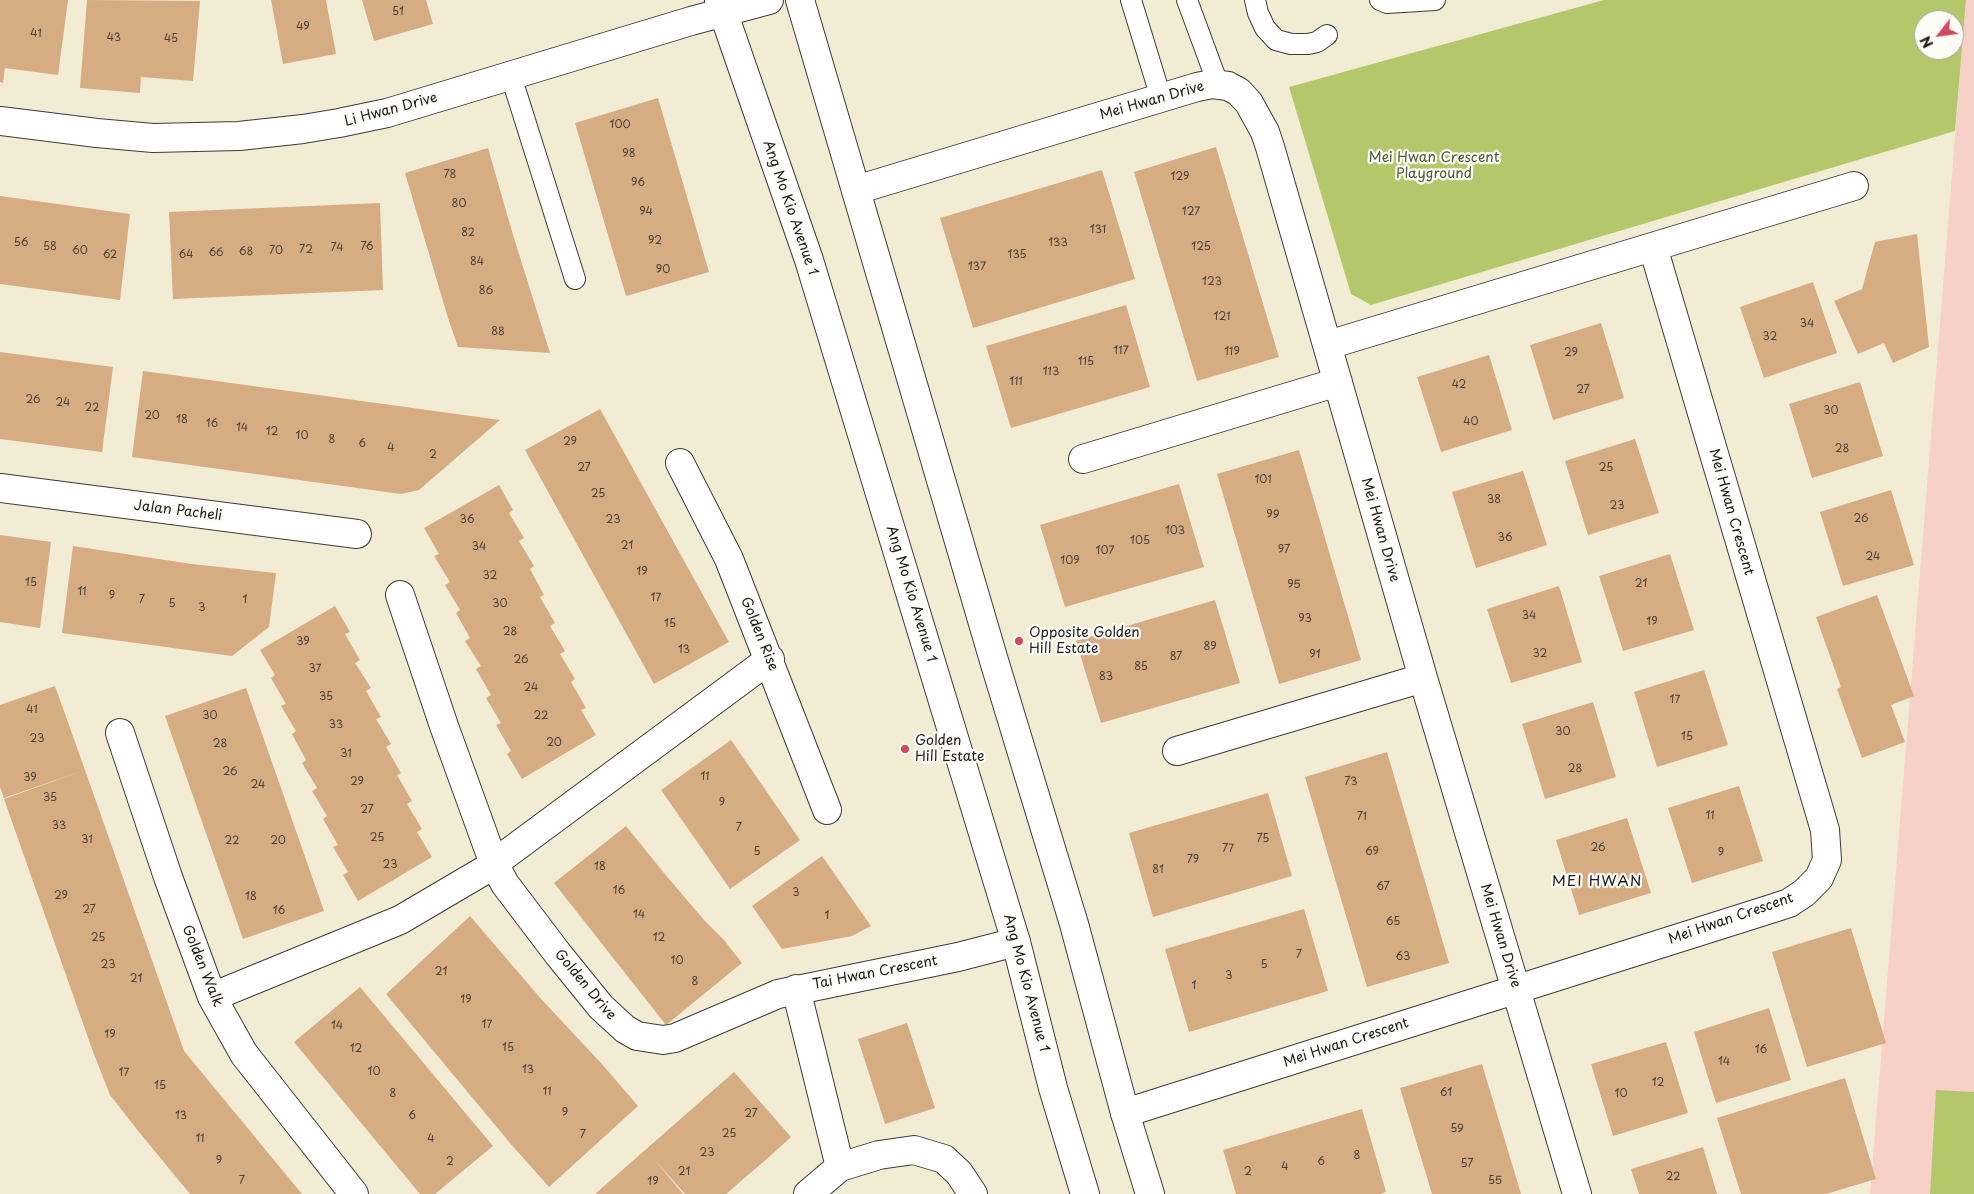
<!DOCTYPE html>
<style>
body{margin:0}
#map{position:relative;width:1974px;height:1194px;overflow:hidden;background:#f3ecd5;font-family:"Playpen Sans",sans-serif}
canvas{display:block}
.north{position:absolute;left:1914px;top:10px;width:50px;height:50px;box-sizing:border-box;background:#fdfcf7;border:1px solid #a3a29f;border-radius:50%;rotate:240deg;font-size:14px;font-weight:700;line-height:20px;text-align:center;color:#1c1c1c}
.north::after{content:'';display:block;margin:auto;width:18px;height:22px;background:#d1495b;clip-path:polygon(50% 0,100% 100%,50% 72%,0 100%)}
</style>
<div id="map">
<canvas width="1974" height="1194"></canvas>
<div class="north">N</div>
</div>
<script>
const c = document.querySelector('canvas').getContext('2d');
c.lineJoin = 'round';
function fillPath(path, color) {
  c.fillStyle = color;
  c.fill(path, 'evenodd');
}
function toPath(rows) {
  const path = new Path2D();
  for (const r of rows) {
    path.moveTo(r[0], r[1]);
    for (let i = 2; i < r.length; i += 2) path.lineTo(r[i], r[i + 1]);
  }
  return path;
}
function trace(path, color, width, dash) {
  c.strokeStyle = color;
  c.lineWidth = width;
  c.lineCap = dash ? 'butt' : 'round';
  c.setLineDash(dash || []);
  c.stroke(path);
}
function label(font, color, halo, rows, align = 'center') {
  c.font = font + ' "Playpen Sans",sans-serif';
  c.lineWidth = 4.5;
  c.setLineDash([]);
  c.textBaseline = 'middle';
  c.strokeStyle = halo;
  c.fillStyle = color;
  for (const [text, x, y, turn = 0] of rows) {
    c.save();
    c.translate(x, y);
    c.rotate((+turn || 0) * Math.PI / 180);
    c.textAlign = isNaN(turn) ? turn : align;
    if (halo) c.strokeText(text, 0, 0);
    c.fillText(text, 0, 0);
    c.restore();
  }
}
fillPath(toPath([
 [1966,0,1974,0,1974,1194,1870,1194]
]), '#f7d1c7');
fillPath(toPath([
 [1604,0,1966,0,1955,131,1371,305,1351,294,1289,87],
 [1924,20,1954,20,1954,50,1924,50],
 [1936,1090,1974,1092,1974,1194,1930,1194]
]), '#b4c86b');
fillPath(toPath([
 [0,0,68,0,58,75,5,68,3,83,0,82],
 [87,0,200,1,193,81,141,77,140,93,80,88],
 [271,0,326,0,336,54,283,64],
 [362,0,426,0,433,24,374,41],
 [658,98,709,272,626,296,575,123],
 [1216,147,1279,357,1197,381,1134,172],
 [488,148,513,235,550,353,458,347,448,318,405,173],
 [1102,170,1135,279,973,328,940,218],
 [0,196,130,214,120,300,0,284],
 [380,203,383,290,173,299,169,212],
 [1917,234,1929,347,1893,363,1884,343,1858,354,1834,301,1862,289,1875,242],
 [1813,282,1837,353,1764,378,1740,307],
 [1126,305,1150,387,1011,428,986,346],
 [1601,323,1624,398,1553,420,1530,345],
 [0,352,113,367,102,452,0,439],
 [1489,355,1512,430,1441,452,1417,377],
 [143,371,173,375,500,420,419,490,401,494,132,457],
 [1860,382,1883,456,1812,478,1789,404],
 [600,409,729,642,654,684,525,450],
 [1635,439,1659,513,1588,535,1565,461],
 [1299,450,1361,660,1279,684,1217,474],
 [1523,471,1547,545,1476,568,1452,492],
 [1179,484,1204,567,1065,607,1040,525],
 [499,485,513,510,509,513,524,538,519,541,534,566,530,569,544,595,540,597,555,623,550,626,565,651,560,654,575,679,571,682,586,708,581,710,596,735,522,779,507,754,511,751,496,725,501,723,486,698,491,695,476,669,481,666,465,641,470,638,456,613,460,610,445,585,450,582,434,556,439,554,424,528],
 [1891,490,1914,565,1843,586,1820,512],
 [0,535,51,542,40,628,0,622],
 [73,546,192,564,276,573,269,627,232,656,62,633],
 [1670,554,1694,630,1623,651,1599,576],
 [1559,586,1582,662,1511,683,1487,609],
 [1877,595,1914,696,1891,705,1905,742,1862,758,1837,689,1841,687,1816,617],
 [1215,600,1240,683,1101,723,1076,641],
 [335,606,350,632,345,634,360,660,355,663,371,688,366,691,381,717,376,719,391,744,386,747,401,773,397,775,412,801,407,804,422,829,417,832,432,857,358,901,343,875,348,872,333,847,338,845,323,819,327,816,312,791,317,788,302,763,306,760,292,734,296,731,281,706,286,704,271,678,275,675,260,650],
 [1704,670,1728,745,1657,767,1634,692],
 [55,686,85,770,4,798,0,787,0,705],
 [246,688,324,911,243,939,165,716],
 [1593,702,1616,777,1545,799,1522,724],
 [731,740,800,840,730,889,661,790],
 [1387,752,1449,963,1367,987,1305,777],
 [85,770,184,1051,302,1194,190,1194,139,1132,110,1095,92,1049,4,799],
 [1739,786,1763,861,1692,883,1668,808],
 [1268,793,1292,876,1153,917,1129,833],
 [1627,818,1651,893,1579,915,1556,840],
 [626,826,664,873,704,920,724,940,742,963,666,1025,554,883],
 [822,856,871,926,852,936,782,949,752,906],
 [1304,909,1328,991,1189,1032,1165,949],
 [470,916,542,1000,601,1063,638,1106,549,1187,510,1143,386,994],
 [1851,928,1886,1043,1807,1067,1772,952],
 [360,987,493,1146,435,1194,420,1194,294,1042],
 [1769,1008,1791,1080,1716,1103,1694,1032],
 [907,1023,935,1108,885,1124,858,1039],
 [1666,1042,1688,1113,1613,1136,1591,1064],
 [1482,1064,1521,1194,1432,1194,1400,1088],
 [734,1072,791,1137,769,1157,726,1194,685,1194,654,1159,683,1194,595,1194],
 [1845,1078,1876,1179,1826,1194,1741,1194,1717,1118],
 [1362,1109,1386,1192,1380,1194,1236,1194,1223,1150],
 [1703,1147,1717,1194,1639,1194,1631,1169]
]), '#d6ac83');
const service = toPath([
 [1131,0,1161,98],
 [1187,0,1218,84],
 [1255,0,1258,13,1265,28,1276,40,1291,44,1308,44,1317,42,1327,35],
 [1380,0,1387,3,1435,0],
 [511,76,575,279]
]);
const minor = toPath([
 [0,121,97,133,153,138,239,136,303,129,339,123,387,113,691,21,769,0],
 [856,190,1197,87,1212,84,1228,86,1239,92,1249,103,1265,132,1270,147,1423,678,1577,1194],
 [1328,345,1854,186],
 [1083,459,1338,382],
 [680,463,729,559,827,810],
 [0,488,357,534],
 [400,595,444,726,494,864,505,884,558,954,601,1007,625,1029,637,1036,663,1040,675,1038,778,994,958,957,1016,942],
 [120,733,168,877,212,997,244,1054,354,1194],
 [1177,751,1423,678],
 [796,989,840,1167],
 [212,997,400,920,485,870,770,659],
 [1125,1113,1777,907,1789,903,1804,893,1819,878,1827,860,1825,830,1653,247],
 [808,1194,840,1167,879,1155,914,1150,944,1159,959,1173,973,1194]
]);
const primary = toPath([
 [719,0,809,260,1016,942,1053,1088,1085,1194],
 [800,0,995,664,1074,924,1125,1113,1150,1194]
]);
trace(service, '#3c3b38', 22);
trace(minor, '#3c3b38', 30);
trace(primary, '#3c3b38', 30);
trace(service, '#fff', 20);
trace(minor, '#fff', 28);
trace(primary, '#fff', 28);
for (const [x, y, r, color] of [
 [1019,641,5,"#d1495b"],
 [905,749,5,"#d1495b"]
]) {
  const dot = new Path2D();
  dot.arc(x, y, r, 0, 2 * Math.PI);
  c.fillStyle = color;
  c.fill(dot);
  trace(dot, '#fdfcf7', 2);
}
label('11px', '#4a4036', null, [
 ["51",398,12],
 ["49",303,27],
 ["41",36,34],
 ["43",114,38],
 ["45",171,39],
 ["100",620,125],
 ["98",629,154],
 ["78",450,175],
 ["129",1180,177],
 ["96",638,183],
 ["80",459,204],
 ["94",646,212],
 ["127",1191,212],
 ["131",1098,230],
 ["82",468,233],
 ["92",655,241],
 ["56",21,243],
 ["133",1058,243],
 ["58",50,247],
 ["76",367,247],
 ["125",1201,247],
 ["74",337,248],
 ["72",306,250],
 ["60",80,251],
 ["70",276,251],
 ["68",246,252],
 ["66",216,253],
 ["62",110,255],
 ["64",186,255],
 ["135",1017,255],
 ["84",477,262],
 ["137",977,267],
 ["90",663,270],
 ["123",1212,282],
 ["86",486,291],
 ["121",1222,317],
 ["34",1807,324],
 ["88",498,332],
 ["32",1770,337],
 ["117",1121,351],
 ["119",1232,352],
 ["29",1571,353],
 ["115",1086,362],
 ["113",1051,372],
 ["111",1016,382],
 ["42",1459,385],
 ["27",1583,390],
 ["26",33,400],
 ["24",63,403],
 ["22",92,408],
 ["30",1831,411],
 ["20",152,416],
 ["18",182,420],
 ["40",1471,422],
 ["16",212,424],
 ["14",242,428],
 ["12",272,432],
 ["10",302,436],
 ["8",332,440],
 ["29",570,442],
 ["6",362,444],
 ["4",391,448],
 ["28",1842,449],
 ["2",433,455],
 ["27",584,468],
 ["25",1606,468],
 ["101",1263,480],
 ["25",598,494],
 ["38",1494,500],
 ["23",1617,506],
 ["99",1273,515],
 ["26",1861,519],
 ["36",467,520],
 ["23",613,520],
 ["103",1175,531],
 ["36",1505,538],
 ["105",1140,541],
 ["21",627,546],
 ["34",479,547],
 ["97",1284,550],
 ["107",1105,551],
 ["24",1873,557],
 ["109",1070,561],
 ["19",642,572],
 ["32",490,576],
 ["15",31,583],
 ["21",1641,584],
 ["95",1294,585],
 ["11",82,592],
 ["9",112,596],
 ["17",656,598],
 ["7",142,600],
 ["1",245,600],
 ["5",172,604],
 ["30",500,604],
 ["3",202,608],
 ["34",1529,616],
 ["93",1305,619],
 ["19",1652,622],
 ["15",670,624],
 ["28",510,632],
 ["39",303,642],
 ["89",1210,647],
 ["13",684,650],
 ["32",1540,654],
 ["91",1315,655],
 ["87",1176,657],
 ["26",521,660],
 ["85",1141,667],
 ["37",315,669],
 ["83",1106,677],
 ["24",531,688],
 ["35",326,697],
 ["17",1675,700],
 ["41",32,710],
 ["30",210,716],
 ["22",541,716],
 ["33",336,725],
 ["30",1563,732],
 ["15",1687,737],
 ["23",37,739],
 ["20",554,743],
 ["28",220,744],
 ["31",346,754],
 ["28",1575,769],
 ["26",230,772],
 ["11",705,777],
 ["39",30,778],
 ["29",357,782],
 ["73",1351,782],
 ["24",258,785],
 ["35",50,798],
 ["9",722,803],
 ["27",367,810],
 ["11",1710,816],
 ["71",1362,817],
 ["33",59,826],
 ["7",739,828],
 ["25",377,838],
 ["75",1263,839],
 ["31",87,840],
 ["22",232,841],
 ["20",278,841],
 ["26",1598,848],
 ["77",1228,849],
 ["5",757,852],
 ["69",1372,852],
 ["9",1721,853],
 ["79",1193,860],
 ["23",390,865],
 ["18",600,867],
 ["81",1158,870],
 ["67",1383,887],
 ["16",619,891],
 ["3",796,893],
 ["29",61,896],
 ["18",251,897],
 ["27",89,910],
 ["16",279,911],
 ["14",639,915],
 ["1",827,916],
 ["65",1393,922],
 ["25",98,938],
 ["12",659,938],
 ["7",1299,955],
 ["63",1403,957],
 ["10",677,961],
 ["23",108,965],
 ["5",1264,965],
 ["21",441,972],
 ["3",1229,976],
 ["21",136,979],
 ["8",695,982],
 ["1",1194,986],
 ["19",466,1000],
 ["17",487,1025],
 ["14",337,1026],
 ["19",110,1035],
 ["15",508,1048],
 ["12",356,1049],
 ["16",1761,1050],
 ["14",1724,1062],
 ["13",528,1070],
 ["10",374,1072],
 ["17",124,1073],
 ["12",1658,1083],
 ["15",160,1086],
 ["11",547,1092],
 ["61",1446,1093],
 ["8",393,1094],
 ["10",1621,1094],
 ["9",565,1113],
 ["27",751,1114],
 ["13",181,1116],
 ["6",412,1116],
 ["59",1457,1129],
 ["25",729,1134],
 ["7",583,1135],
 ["11",200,1139],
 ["4",431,1139],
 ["23",707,1153],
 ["8",1357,1156],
 ["9",219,1161],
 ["2",450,1162],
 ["6",1321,1162],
 ["57",1467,1164],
 ["4",1285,1167],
 ["21",684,1172],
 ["2",1248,1172],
 ["22",1673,1177],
 ["7",242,1181],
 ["55",1495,1181],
 ["19",653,1182]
]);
label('14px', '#1c1c1c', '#fdfcf7', [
 ["Mei Hwan Drive",1152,101,-16],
 ["Li Hwan Drive",391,110,-15],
 ["Ang Mo Kio Avenue 1",790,208,71],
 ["Jalan Pacheli",178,511,7],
 ["Mei Hwan Crescent",1731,512,74],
 ["Mei Hwan Drive",1380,530,74],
 ["Ang Mo Kio Avenue 1",911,594,73],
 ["Golden Rise",759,634,68],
 ["Mei Hwan Crescent",1731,919,-19],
 ["Mei Hwan Drive",1500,936,73],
 ["Golden Walk",202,966,68],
 ["Tai Hwan Crescent",875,973,-11],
 ["Ang Mo Kio Avenue 1",1026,983,75],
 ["Golden Drive",585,985,50],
 ["Mei Hwan Crescent",1346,1043,-18]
]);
label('14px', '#515838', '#fdfcf7', [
 ["Mei Hwan Crescent",1434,158],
 ["Playground",1434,174]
]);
label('14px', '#1c1c1c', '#fdfcf7', [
 ["Opposite Golden",1029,633],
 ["Hill Estate",1029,649],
 ["Golden",915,741],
 ["Hill Estate",915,757]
], 'left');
c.letterSpacing = '1px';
label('15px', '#1c1c1c', '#fdfcf7', [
 ["MEI HWAN",1597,882]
]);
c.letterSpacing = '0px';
</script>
